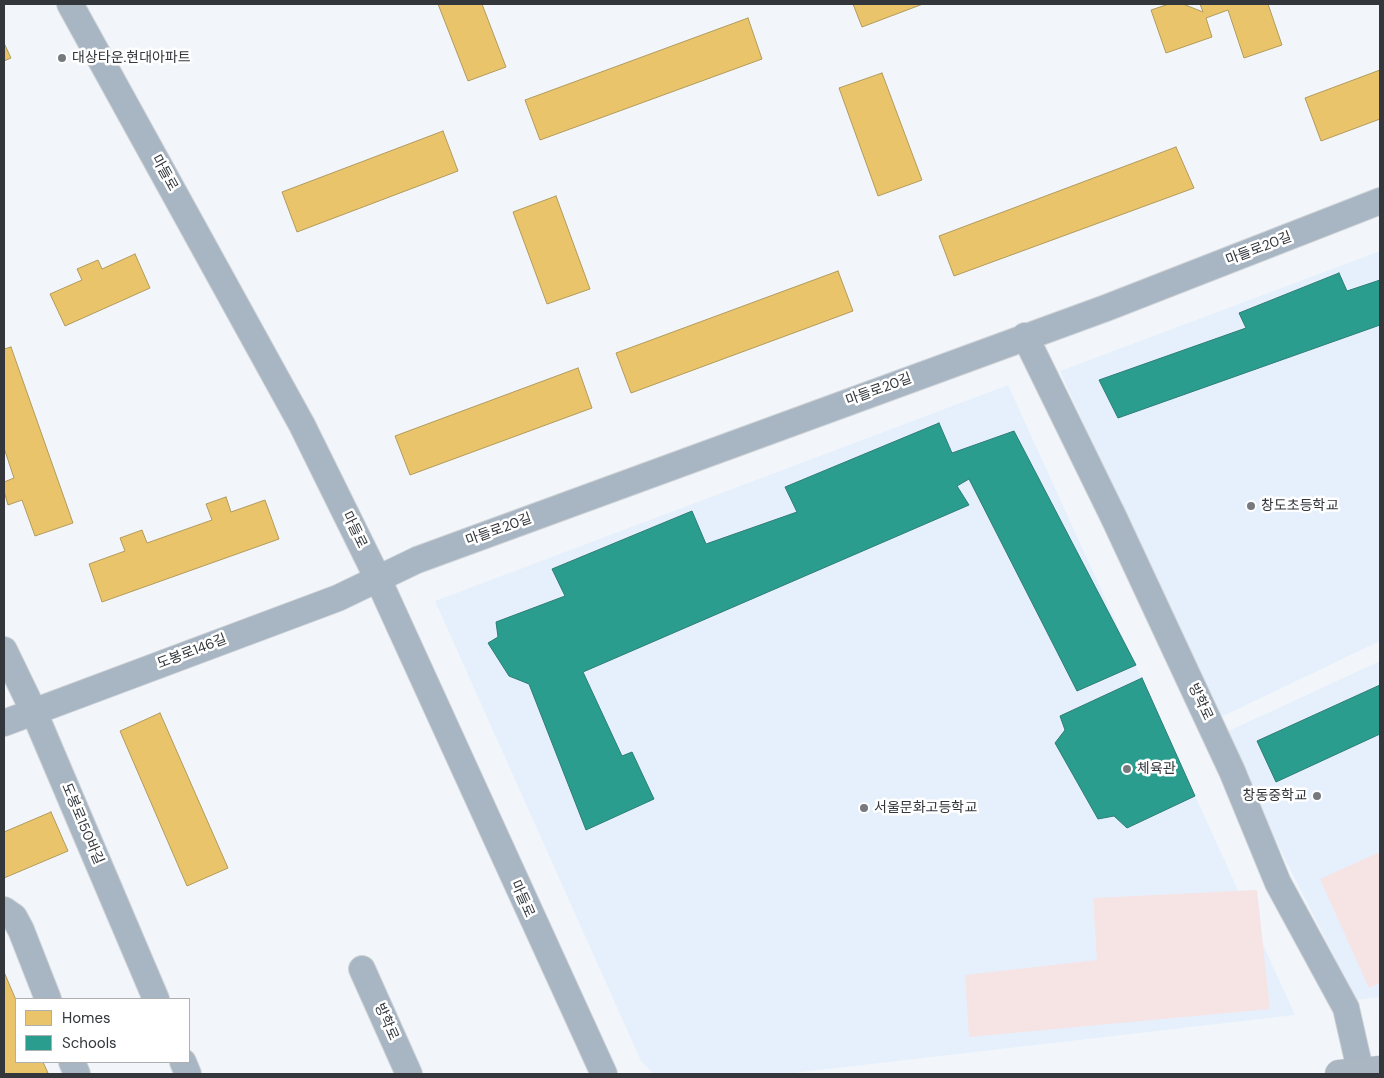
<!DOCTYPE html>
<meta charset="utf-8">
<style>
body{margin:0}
#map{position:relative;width:1384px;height:1078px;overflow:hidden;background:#f2f6fa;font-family:"DM Sans",sans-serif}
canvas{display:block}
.frame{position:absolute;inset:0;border:5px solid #33373c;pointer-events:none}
.legend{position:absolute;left:15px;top:998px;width:175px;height:65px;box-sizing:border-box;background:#fff;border:1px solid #adafb1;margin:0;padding:6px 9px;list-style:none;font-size:15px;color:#33373c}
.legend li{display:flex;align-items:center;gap:10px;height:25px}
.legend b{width:25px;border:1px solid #adafb1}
</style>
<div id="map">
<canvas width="1384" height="1078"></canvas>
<div class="frame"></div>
<ul class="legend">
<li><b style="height:14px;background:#e9c46a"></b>Homes</li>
<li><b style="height:14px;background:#2a9d8f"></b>Schools</li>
</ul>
</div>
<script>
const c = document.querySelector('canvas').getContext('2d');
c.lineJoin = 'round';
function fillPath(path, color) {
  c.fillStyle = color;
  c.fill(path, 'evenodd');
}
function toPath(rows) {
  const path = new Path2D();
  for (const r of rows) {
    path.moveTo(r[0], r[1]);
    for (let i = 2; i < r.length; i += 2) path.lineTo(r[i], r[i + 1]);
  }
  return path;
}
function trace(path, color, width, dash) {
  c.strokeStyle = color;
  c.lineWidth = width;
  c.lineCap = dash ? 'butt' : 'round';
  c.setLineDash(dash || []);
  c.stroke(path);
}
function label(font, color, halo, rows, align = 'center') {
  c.font = font + ' "DM Sans","Noto Sans KR",sans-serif';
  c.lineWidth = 5;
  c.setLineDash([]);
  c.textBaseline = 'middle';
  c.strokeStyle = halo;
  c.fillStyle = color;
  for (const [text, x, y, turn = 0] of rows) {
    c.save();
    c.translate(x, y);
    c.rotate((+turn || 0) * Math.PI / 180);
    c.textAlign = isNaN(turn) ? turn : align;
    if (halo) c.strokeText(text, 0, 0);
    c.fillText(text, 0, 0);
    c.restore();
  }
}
fillPath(toPath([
 [1380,251,1380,641,1217,719,1060,371],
 [1008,385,1295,1015,785,1074,654,1074,641,1061,435,601],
 [1380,661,1380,997,1356,1000,1222,734]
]), '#e6f0fc');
fillPath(toPath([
 [1380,852,1380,983,1369,988,1320,879],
 [1257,890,1270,1009,969,1037,965,975,1097,960,1093,898]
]), '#f6e3e4');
const homes = toPath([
 [438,4,482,4,506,67,468,81,438,4],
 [853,4,923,4,862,27,853,4],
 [1169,4,1183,4,1203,12,1200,4,1268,4,1282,45,1244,58,1228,10,1206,18,1212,37,1166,53,1151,10,1169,4],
 [748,18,762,59,540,140,525,100,748,18],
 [4,43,11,58,4,61,4,43],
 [1380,70,1380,119,1321,141,1305,98,1380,70],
 [882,73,922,180,878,196,839,88,882,73],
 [443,131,458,171,297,232,282,192,443,131],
 [1176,147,1194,188,954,276,939,236,1176,147],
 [556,196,590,289,547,304,513,212,556,196],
 [135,254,150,288,65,326,50,294,82,280,77,269,98,260,102,269,135,254],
 [838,271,853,311,631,393,616,353,838,271],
 [11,347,73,523,35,536,22,500,8,505,4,491,4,482,14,478,4,448,4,349,11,347],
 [578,368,592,408,410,475,395,436,578,368],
 [226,497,231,512,265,500,279,539,102,602,89,564,125,551,120,538,142,530,147,543,212,520,206,504,226,497],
 [160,713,228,868,187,886,120,731,160,713],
 [51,812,68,851,4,878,4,832,51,812],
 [4,972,16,1000,16,1062,43,1062,48,1073,44,1074,4,1074,4,972]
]);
fillPath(homes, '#e9c46a');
trace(homes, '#b29a5c', 1);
const schools = toPath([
 [1339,273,1347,291,1380,280,1380,325,1118,418,1099,380,1246,328,1239,313,1339,273],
 [939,423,952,453,1014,431,1136,665,1077,691,969,479,957,486,969,505,583,672,622,756,632,752,654,799,586,830,529,684,509,676,488,643,498,637,496,622,565,596,552,569,692,511,706,544,797,512,785,487,939,423],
 [1142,678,1195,796,1127,828,1114,816,1098,819,1055,743,1065,730,1060,716,1142,678],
 [1380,685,1380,734,1276,782,1257,741,1380,685]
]);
fillPath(schools, '#2a9d8f');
trace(schools, '#2d7e76', 1);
const minor = toPath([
 [70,4,302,425,378,579,604,1074],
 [1025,336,1114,518,1232,771,1278,883,1346,1008,1361,1074],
 [4,650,34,712,156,999],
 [4,723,338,598,417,560,1106,308,1380,201],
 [4,910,14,917,21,930,48,999],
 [362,969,409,1074],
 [72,1062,77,1074],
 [183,1062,188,1074]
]);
const major = toPath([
 [1339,1074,1380,1070]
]);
trace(minor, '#d0d4d7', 28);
trace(major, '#d0d4d7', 29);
trace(minor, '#a8b5c3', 26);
trace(major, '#abb6c3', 28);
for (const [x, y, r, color] of [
 [62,58,5,"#767a7e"],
 [1251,506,5,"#767a7e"],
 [1127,769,5,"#767a7e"],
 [1317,796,5,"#767a7e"],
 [864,808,5,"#767a7e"]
]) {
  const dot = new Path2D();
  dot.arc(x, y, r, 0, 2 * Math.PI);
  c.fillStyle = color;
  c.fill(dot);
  trace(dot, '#fff', 2);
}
label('14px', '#33373c', '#fff', [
 ["대상타운.현대아파트",72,58],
 ["창도초등학교",1261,506],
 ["체육관",1137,769],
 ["창동중학교",1307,796,"right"],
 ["서울문화고등학교",874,808]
], 'left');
label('14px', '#33373c', '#fff', [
 ["마들로",164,173,61],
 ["마들로20길",1259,249,-21],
 ["마들로20길",879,390,-20],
 ["마들로",354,530,64],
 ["마들로20길",499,530,-20],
 ["도봉로146길",192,652,-21],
 ["방학로",1200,702,65],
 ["도봉로150바길",82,824,67],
 ["마들로",522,899,66],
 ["방학로",386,1022,66]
]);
</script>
